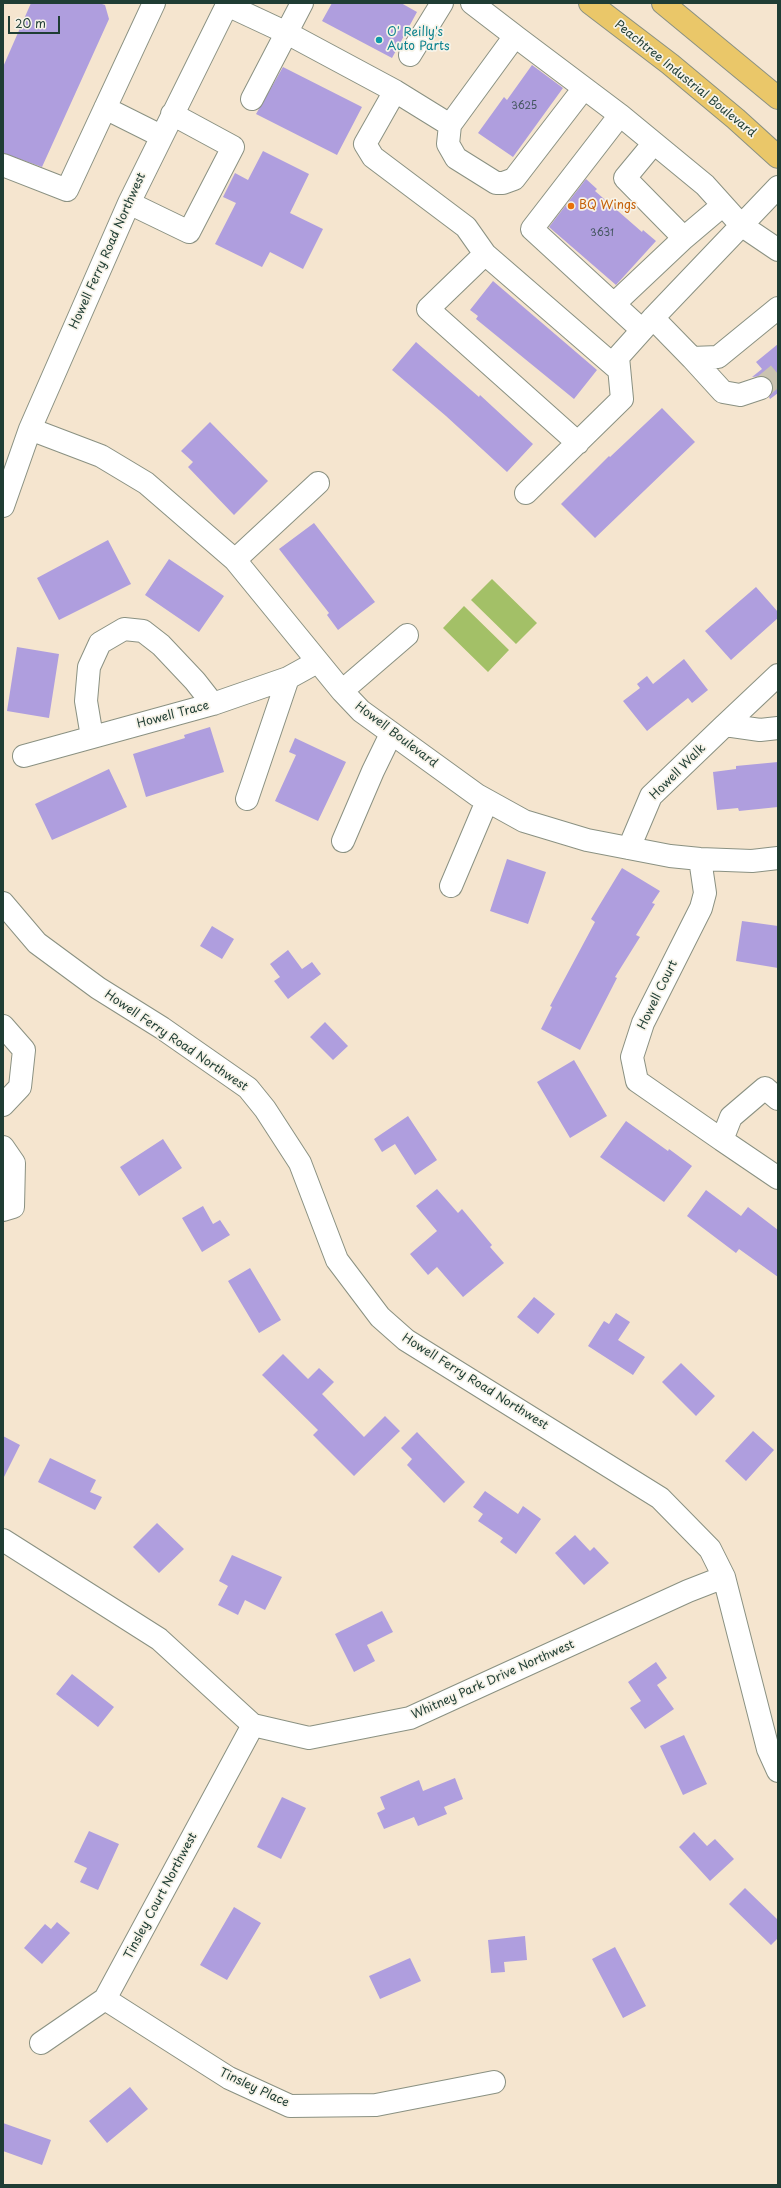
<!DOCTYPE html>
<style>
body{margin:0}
#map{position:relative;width:781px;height:2188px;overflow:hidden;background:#f5e5cf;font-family:"Playpen Sans",sans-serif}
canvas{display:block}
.frame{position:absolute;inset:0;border:4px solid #1f3d34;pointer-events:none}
.scale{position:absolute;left:8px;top:16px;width:52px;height:18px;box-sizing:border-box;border:2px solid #1f3d34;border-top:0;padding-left:5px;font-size:12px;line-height:14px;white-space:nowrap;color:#1f3d34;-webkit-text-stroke:3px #f7f3e8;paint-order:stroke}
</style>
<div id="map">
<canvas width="781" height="2188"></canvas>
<div class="frame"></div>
<div class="scale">20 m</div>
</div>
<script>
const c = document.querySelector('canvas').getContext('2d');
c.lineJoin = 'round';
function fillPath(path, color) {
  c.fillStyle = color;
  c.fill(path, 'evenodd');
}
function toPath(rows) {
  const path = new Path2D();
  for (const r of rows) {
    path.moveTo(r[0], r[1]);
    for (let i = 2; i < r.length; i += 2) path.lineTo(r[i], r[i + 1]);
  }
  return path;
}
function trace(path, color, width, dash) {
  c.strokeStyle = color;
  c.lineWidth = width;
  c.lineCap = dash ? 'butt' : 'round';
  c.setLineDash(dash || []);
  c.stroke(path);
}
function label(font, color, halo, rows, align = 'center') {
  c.font = font + ' "Playpen Sans",sans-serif';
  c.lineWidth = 3.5;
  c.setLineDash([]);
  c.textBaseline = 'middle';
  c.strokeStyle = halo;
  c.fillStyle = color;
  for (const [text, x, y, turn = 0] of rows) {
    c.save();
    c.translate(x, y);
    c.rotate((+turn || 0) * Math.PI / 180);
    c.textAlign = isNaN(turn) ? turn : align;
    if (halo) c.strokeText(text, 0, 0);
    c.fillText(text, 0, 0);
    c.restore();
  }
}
fillPath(toPath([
 [492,579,537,623,516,644,471,600],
 [464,606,509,650,488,672,443,628]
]), '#a3c067');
fillPath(toPath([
 [31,3,99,3,105,5,109,19,42,167,3,153,3,67],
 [332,3,401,3,417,12,392,58,322,21],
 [532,65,563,88,513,157,478,133,504,97,507,100],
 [283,67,362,107,337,155,256,114],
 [263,151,309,174,290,213,323,229,303,269,270,252,262,267,215,244,236,203,223,197,235,173,248,180],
 [586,179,597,189,595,191,642,232,643,230,656,241,616,285,549,227],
 [493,281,597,370,574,399,476,319,478,316,470,310],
 [416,342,479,397,480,395,533,444,507,472,446,416,392,370],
 [778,344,778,393,770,399,769,397,773,390,770,379,763,376,752,377,762,369,756,362],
 [662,408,695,442,595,538,561,504,609,456,610,457],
 [210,422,268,481,234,515,188,467,193,462,181,451],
 [314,523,375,602,338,630,327,615,329,613,279,549],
 [108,540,131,584,59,620,37,578],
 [169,559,224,596,199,632,145,595],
 [756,587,778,612,778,618,731,660,705,631],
 [17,647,59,654,49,718,7,711],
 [684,659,708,690,692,703,688,698,647,731,623,701,640,688,637,684,647,676,653,684],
 [210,727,224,772,146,797,133,754,185,738,184,735],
 [295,738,346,762,318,821,275,801,296,755,289,752],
 [778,762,778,807,739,811,738,808,717,810,713,772,736,769,736,766],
 [109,769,127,807,52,840,35,804],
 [507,859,546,872,528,924,490,911],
 [622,868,660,891,652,903,655,904,636,935,640,937,615,977,617,978,580,1050,541,1029,552,1007,550,1006,595,922,591,919],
 [742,921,778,926,778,968,736,961],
 [212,926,234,939,222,959,200,946],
 [288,950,302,969,312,962,321,974,288,999,274,981,280,977,270,964],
 [325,1022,348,1046,333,1060,310,1037],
 [574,1060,607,1116,570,1138,537,1082],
 [408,1116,437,1160,415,1175,395,1144,382,1152,374,1139],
 [626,1121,668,1151,669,1149,692,1166,664,1202,600,1157],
 [163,1139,182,1168,139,1196,120,1167],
 [437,1189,458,1213,462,1209,492,1245,490,1247,504,1263,463,1297,437,1267,428,1275,410,1254,437,1231,416,1206],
 [706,1190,741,1216,748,1207,778,1230,778,1277,739,1249,736,1253,687,1216],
 [203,1206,213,1224,220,1220,230,1235,202,1252,182,1218],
 [250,1268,281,1320,259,1333,228,1281],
 [534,1297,555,1314,538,1334,517,1317],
 [616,1313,630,1322,618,1340,645,1357,633,1375,588,1346,604,1321,609,1324],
 [283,1354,308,1379,319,1368,334,1382,322,1394,364,1437,385,1416,400,1431,354,1476,313,1435,318,1430,262,1375],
 [681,1363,715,1396,696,1416,662,1382],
 [753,1431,774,1450,746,1481,725,1461],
 [417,1432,465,1482,444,1503,407,1465,412,1459,401,1448],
 [3,1436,20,1445,3,1479],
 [50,1458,96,1480,90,1492,102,1497,95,1510,38,1482],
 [485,1491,518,1514,523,1506,541,1519,516,1554,500,1542,503,1538,478,1521,483,1514,473,1507],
 [157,1523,184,1549,159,1573,133,1547],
 [575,1535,590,1551,594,1547,609,1563,584,1585,555,1553],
 [232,1555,282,1577,265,1610,245,1600,238,1615,218,1605,228,1586,219,1581],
 [382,1611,393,1632,367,1645,375,1661,354,1672,335,1634],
 [656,1662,667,1678,657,1685,674,1709,645,1729,630,1708,641,1701,628,1682],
 [72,1674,114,1707,98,1727,56,1694],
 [684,1735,707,1784,683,1795,660,1746],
 [455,1778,463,1799,444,1807,447,1814,418,1826,414,1817,384,1829,377,1813,385,1809,380,1797,419,1780,423,1791],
 [282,1797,306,1808,281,1859,257,1847],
 [89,1831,119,1844,98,1890,80,1882,87,1868,74,1862],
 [694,1832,707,1846,715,1839,734,1859,710,1881,679,1847],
 [745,1888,778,1920,778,1938,771,1945,729,1904],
 [234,1907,261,1923,227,1980,200,1965],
 [57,1922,70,1933,42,1964,24,1948,45,1924,51,1929],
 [525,1936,527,1960,504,1962,505,1972,491,1973,488,1940],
 [615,1947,646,2006,623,2018,592,1959],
 [410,1958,421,1981,380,1999,369,1976],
 [130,2087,148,2109,107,2143,89,2121],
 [3,2123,51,2140,42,2165,3,2151]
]), '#af9ede');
trace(toPath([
 [761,388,778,374]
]), '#cac3b0', 22, [22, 11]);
const minor = toPath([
 [472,3,515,36,450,125,395,91,365,144,373,157,466,227,485,254],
 [227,5,287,33,395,91],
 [515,36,620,115,705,185,741,225,778,250],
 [410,55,442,3],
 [252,99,302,3],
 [105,108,161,136],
 [620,115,532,229,642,330],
 [450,125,448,144,456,158,496,183,503,183,514,179,584,88],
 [654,143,625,178,684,238,723,205],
 [3,165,67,190,154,3],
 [129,203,189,232,233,147,172,114],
 [614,304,684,238],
 [653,318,692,358,718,357,778,308],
 [692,358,723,392,740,395,761,388],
 [30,429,101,456,146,483,235,560,342,691,361,711,477,795,524,821,587,840,670,856,700,859,752,861,778,858],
 [578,443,428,309,485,254,619,370],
 [526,493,622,399,618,357,653,318,778,187],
 [3,506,30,429,129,203,228,3],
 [235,560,318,483],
 [778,675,725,725,760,730,778,728],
 [342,691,407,635],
 [92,737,86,701,89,667,100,643,124,629,143,631,161,645,195,681,213,704],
 [24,756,213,704,288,678,317,662],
 [247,799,288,678],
 [343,841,373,771,391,734],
 [629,848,651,796,725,725],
 [700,859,705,893,701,908,643,1023,632,1057,637,1081,722,1140],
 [451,886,487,801],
 [3,903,37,943,98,988,162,1028,248,1088,265,1109,300,1163,337,1260,380,1317,406,1340,660,1498,710,1549,724,1577,768,1749,778,1771],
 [3,1026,24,1050,20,1087,3,1105],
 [778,1099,765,1088,731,1117,722,1140,778,1178],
 [3,1147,14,1163,13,1207,3,1210],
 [3,1540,159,1639,253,1725,309,1738,410,1718,688,1591,724,1577],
 [105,1999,229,2078,290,2106,376,2105,494,2082],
 [41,2043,105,1999,253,1725]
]);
const highway = toPath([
 [590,3,670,64,736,119,778,157],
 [663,3,778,98]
]);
trace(minor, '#8a9182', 24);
trace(highway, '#8a9182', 24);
trace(minor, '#fff', 22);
trace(highway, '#eac769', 22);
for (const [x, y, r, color] of [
 [379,40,4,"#0f9aa8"],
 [571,206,4,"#e8710a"]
]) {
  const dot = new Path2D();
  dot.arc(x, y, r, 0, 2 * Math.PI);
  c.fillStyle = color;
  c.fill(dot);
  trace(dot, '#f7f3e8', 1.5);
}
label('10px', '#43555e', null, [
 ["3625",524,106],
 ["3631",602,233]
]);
label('12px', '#0d838f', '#f7f3e8', [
 ["O' Reilly's",387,33],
 ["Auto Parts",387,47]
], 'left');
label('12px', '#1f3d34', '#f7f3e8', [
 ["Peachtree Industrial Boulevard",685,79,39],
 ["Howell Ferry Road Northwest",108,251,-66],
 ["Howell Trace",173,715,-15],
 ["Howell Boulevard",396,735,37],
 ["Howell Walk",678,772,-45],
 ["Howell Court",658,995,-64],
 ["Howell Ferry Road Northwest",176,1041,34],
 ["Howell Ferry Road Northwest",475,1382,32],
 ["Whitney Park Drive Northwest",493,1680,-24],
 ["Tinsley Court Northwest",161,1896,-62],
 ["Tinsley Place",254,2088,25]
]);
label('12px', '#c56008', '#f7f3e8', [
 ["BQ Wings",579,206]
], 'left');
</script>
